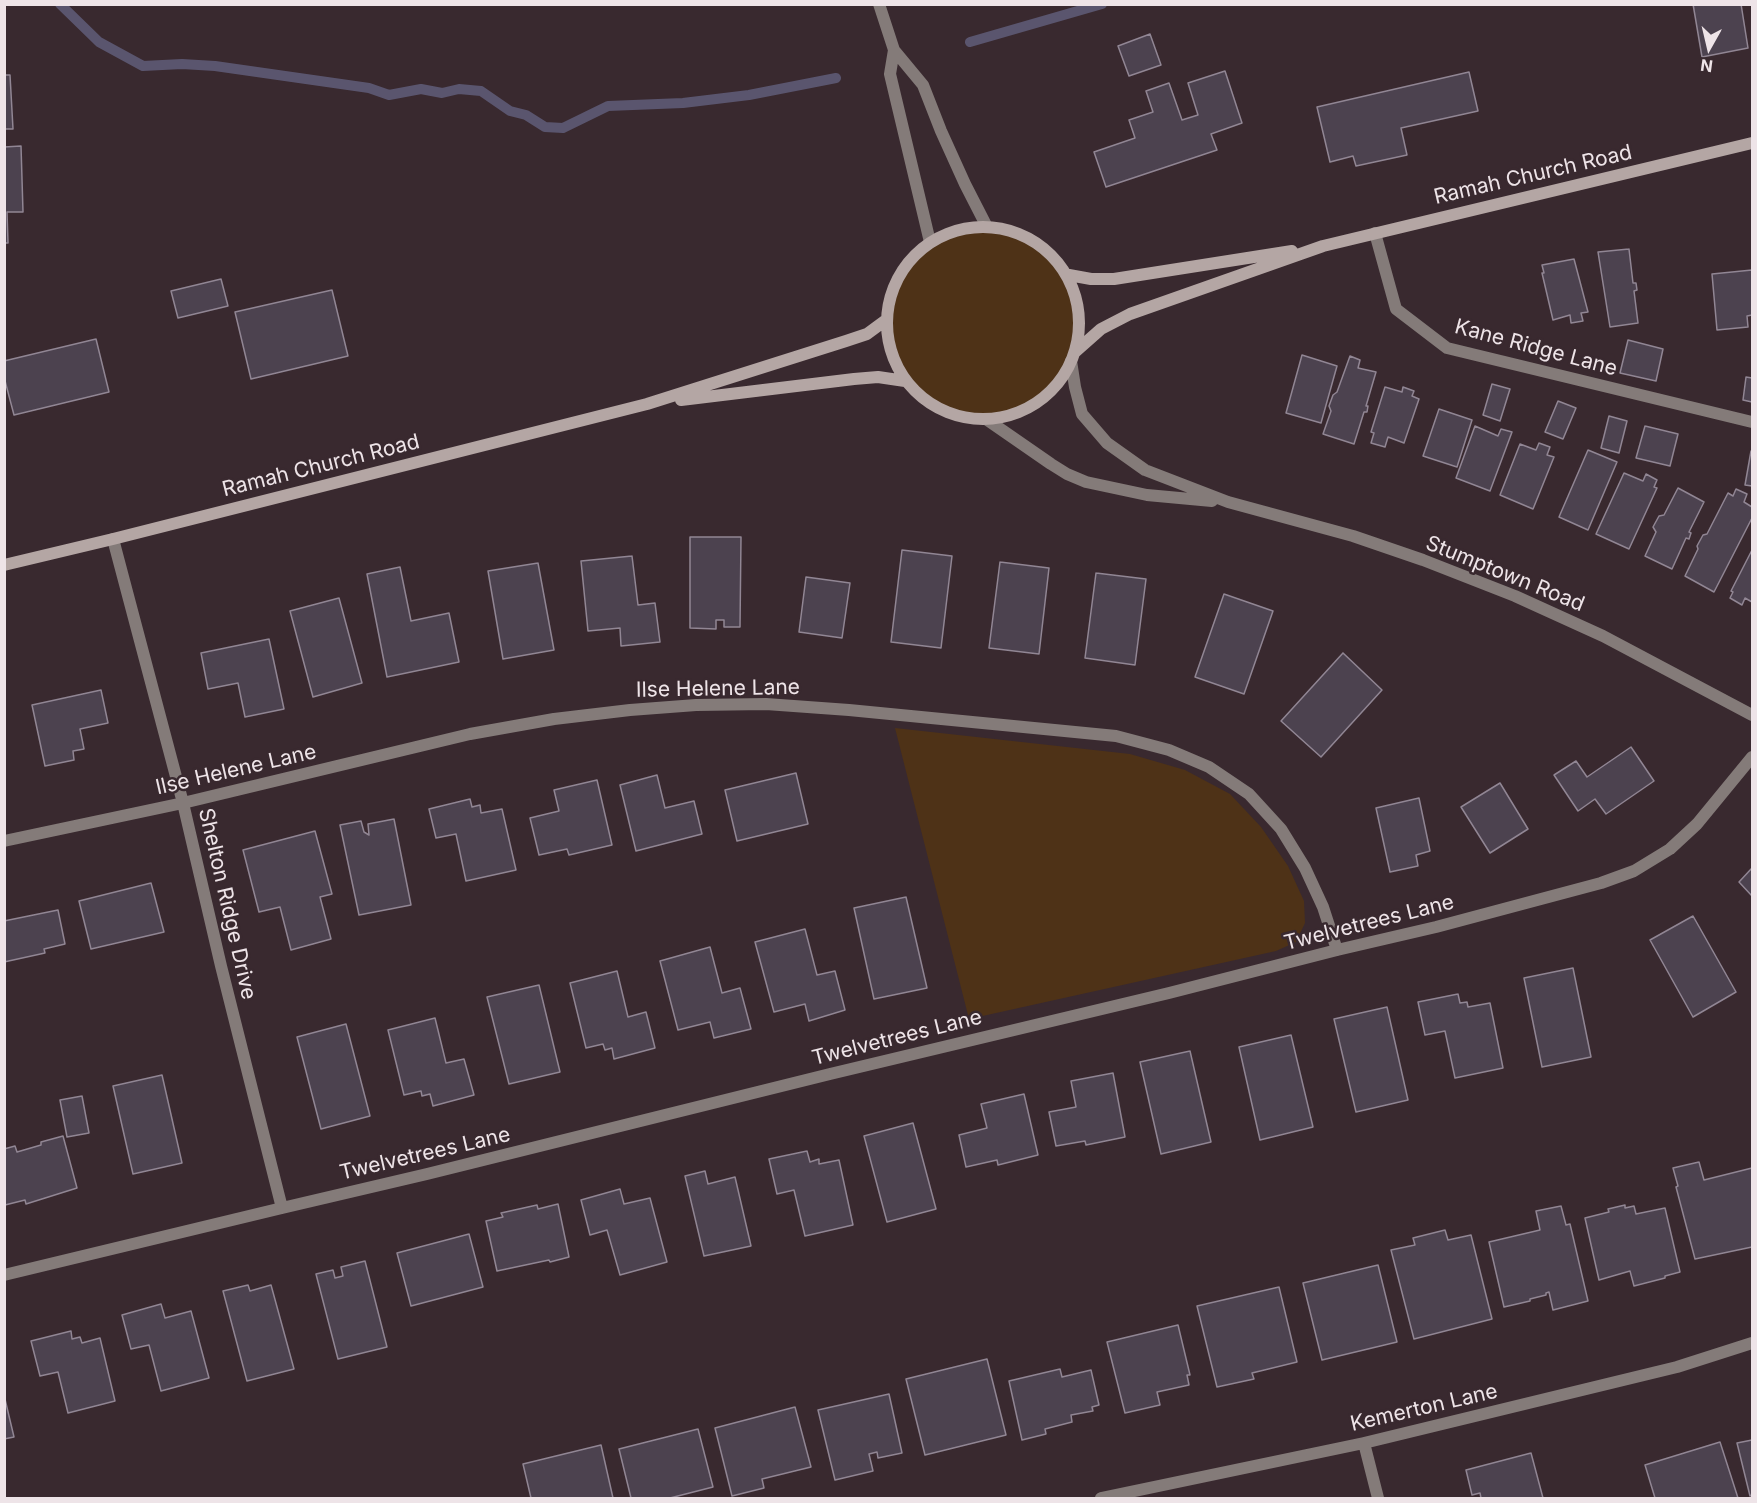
<!DOCTYPE html>
<style>
body{margin:0}
#map{position:relative;width:1757px;height:1503px;overflow:hidden;background:#39292f;font-family:Inter,sans-serif}
canvas{display:block}
.frame{position:absolute;inset:0;border:6px solid #eee4e8;pointer-events:none}
.north{position:absolute;left:1679px;top:18px;width:60px;height:60px;-webkit-text-stroke:4px #39292f;paint-order:stroke;rotate:188deg;font-size:16px;font-weight:700;line-height:24px;text-align:center;color:#eee4e8}
.north::after{content:'';display:block;margin:auto;width:21px;height:27px;background:#eee4e8;clip-path:polygon(50% 0,100% 100%,50% 72%,0 100%)}
</style>
<div id="map">
<canvas width="1757" height="1503"></canvas>
<div class="frame"></div>
<div class="north">N</div>
</div>
<script>
const c = document.querySelector('canvas').getContext('2d');
c.lineJoin = 'round';
function fillPath(path, color) {
  c.fillStyle = color;
  c.fill(path, 'evenodd');
}
function toPath(rows) {
  const path = new Path2D();
  for (const r of rows) {
    if (r.length === 3) {
      path.moveTo(r[0] + r[2], r[1]);
      path.arc(r[0], r[1], r[2], 0, 2 * Math.PI);
      continue;
    }
    path.moveTo(r[0], r[1]);
    for (let i = 2; i < r.length; i += 2) path.lineTo(r[i], r[i + 1]);
  }
  return path;
}
function trace(path, color, width, dash) {
  c.strokeStyle = color;
  c.lineWidth = width;
  c.lineCap = dash ? 'butt' : 'round';
  c.setLineDash(dash || []);
  c.stroke(path);
}
function label(font, color, halo, rows, align = 'center') {
  c.font = font + ' Inter,sans-serif';
  c.lineWidth = 5;
  c.setLineDash([]);
  c.textBaseline = 'middle';
  c.strokeStyle = halo;
  c.fillStyle = color;
  for (const [text, x, y, turn = 0] of rows) {
    c.save();
    c.translate(x, y);
    c.rotate((+turn || 0) * Math.PI / 180);
    c.textAlign = isNaN(turn) ? turn : align;
    if (halo) c.strokeText(text, 0, 0);
    c.fillText(text, 0, 0);
    c.restore();
  }
}
fillPath(toPath([
 [983,323,96],
 [895,728,1130,754,1185,770,1230,794,1261,827,1288,866,1304,901,1305,923,1296,942,1276,951,969,1019]
]), '#4e3217');
trace(toPath([
 [60,4,99,42,143,66,182,64,215,66,369,88,389,95,421,89,442,93,459,89,481,91,510,111,526,115,545,127,563,128,608,106,683,103,749,95,836,78],
 [970,42,1102,4]
]), '#5a556e', 10);
const building = toPath([
 [1693,4,1741,4,1748,48,1702,57,1693,4],
 [1150,34,1161,65,1129,76,1118,46,1150,34],
 [1225,71,1242,123,1211,134,1217,150,1106,187,1094,152,1135,138,1129,120,1153,112,1146,91,1169,83,1182,120,1198,115,1188,83,1225,71],
 [1469,72,1478,111,1401,128,1407,155,1356,166,1353,156,1330,162,1317,107,1469,72],
 [4,75,10,75,13,129,4,129,4,75],
 [21,146,23,212,7,212,8,243,4,243,4,147,21,146],
 [1629,249,1633,283,1636,283,1637,290,1634,291,1638,323,1610,327,1598,252,1629,249],
 [1574,259,1588,312,1581,313,1583,321,1571,323,1570,315,1553,320,1542,273,1544,273,1542,265,1574,259],
 [1752,270,1752,315,1747,316,1748,327,1717,330,1712,274,1752,270],
 [221,279,228,306,178,318,171,291,221,279],
 [332,290,348,356,251,379,235,312,332,290],
 [96,339,109,392,14,415,4,377,4,361,96,339],
 [1628,340,1663,349,1656,381,1620,373,1628,340],
 [1302,355,1337,366,1321,423,1286,413,1302,355],
 [1350,356,1360,360,1358,368,1376,372,1366,406,1368,406,1367,412,1364,412,1354,444,1323,434,1331,411,1329,406,1333,395,1337,392,1350,356],
 [1746,377,1752,378,1752,402,1743,400,1746,377],
 [1492,384,1510,389,1500,421,1483,415,1492,384],
 [1385,387,1402,392,1403,387,1414,391,1412,396,1419,399,1404,443,1388,437,1385,447,1371,443,1374,433,1371,432,1385,387],
 [1558,401,1576,408,1563,439,1545,432,1558,401],
 [1439,409,1472,420,1457,467,1423,456,1439,409],
 [1609,416,1627,421,1619,453,1601,448,1609,416],
 [1475,426,1498,436,1501,429,1512,432,1490,491,1456,478,1475,426],
 [1645,426,1678,434,1670,466,1636,458,1645,426],
 [1539,443,1550,447,1547,455,1554,457,1533,509,1500,495,1520,444,1536,450,1539,443],
 [1588,450,1617,462,1588,530,1559,517,1588,450],
 [1751,451,1752,451,1752,486,1745,485,1751,451],
 [1624,473,1643,481,1646,474,1657,480,1654,487,1657,488,1629,549,1596,534,1624,473],
 [1678,488,1704,502,1689,532,1691,533,1689,539,1686,538,1672,569,1645,556,1656,532,1653,527,1659,516,1664,515,1678,488],
 [1736,489,1747,494,1744,502,1752,507,1752,518,1714,592,1685,576,1698,549,1697,546,1703,535,1707,534,1728,493,1733,496,1736,489],
 [690,537,741,537,740,627,724,627,724,620,716,620,716,629,690,628,690,537],
 [902,550,952,556,941,648,891,642,902,550],
 [1752,550,1752,602,1745,598,1742,605,1730,598,1733,592,1731,591,1752,550],
 [632,556,638,605,655,603,660,642,621,646,620,628,588,631,581,561,632,556],
 [1000,562,1049,568,1039,654,989,648,1000,562],
 [538,563,554,650,503,659,488,571,538,563],
 [400,567,411,621,449,613,459,662,387,677,367,574,400,567],
 [1096,573,1146,579,1135,665,1085,658,1096,573],
 [806,577,850,583,842,638,799,632,806,577],
 [1224,594,1273,611,1244,694,1195,677,1224,594],
 [339,598,362,683,313,697,290,611,339,598],
 [269,639,284,709,245,717,238,683,208,689,201,653,269,639],
 [1343,653,1382,690,1321,757,1281,721,1343,653],
 [101,690,108,723,80,729,84,749,73,751,74,760,45,766,32,705,101,690],
 [1631,747,1654,781,1606,814,1595,799,1578,811,1554,775,1576,761,1587,777,1631,747],
 [796,773,808,824,737,841,725,790,796,773],
 [657,775,665,808,694,801,702,834,636,851,620,785,657,775],
 [597,780,612,845,569,855,567,849,539,855,530,818,559,811,554,790,597,780],
 [1500,783,1528,829,1490,853,1461,807,1500,783],
 [1419,798,1430,851,1416,855,1418,866,1390,872,1376,808,1419,798],
 [470,799,472,807,480,805,481,813,502,809,516,870,466,881,456,834,436,838,429,809,470,799],
 [394,819,411,905,359,915,340,825,361,821,364,832,369,835,368,824,394,819],
 [315,831,332,894,320,897,331,939,291,950,280,907,259,912,243,850,315,831],
 [1752,868,1752,896,1739,882,1752,868],
 [151,883,164,932,91,949,79,901,151,883],
 [906,897,927,988,874,999,854,908,906,897],
 [58,910,65,944,44,949,45,953,4,962,4,921,58,910],
 [1693,916,1736,992,1693,1017,1650,940,1693,916],
 [805,929,817,975,835,971,845,1010,809,1021,805,1004,774,1012,755,942,805,929],
 [710,947,722,993,740,988,751,1029,714,1038,710,1022,678,1030,660,961,710,947],
 [1573,968,1591,1057,1542,1067,1524,978,1573,968],
 [617,971,628,1017,646,1012,655,1048,614,1059,612,1048,605,1050,603,1044,586,1048,570,983,617,971],
 [539,985,560,1072,509,1084,487,997,539,985],
 [1458,994,1460,1003,1467,1002,1468,1007,1490,1003,1503,1068,1455,1078,1445,1031,1425,1035,1418,1002,1458,994],
 [1387,1007,1408,1100,1356,1112,1334,1019,1387,1007],
 [435,1018,446,1063,464,1059,474,1095,433,1106,430,1094,422,1096,421,1091,404,1095,388,1030,435,1018],
 [346,1024,370,1116,321,1129,297,1037,346,1024],
 [1291,1035,1313,1127,1260,1140,1239,1047,1291,1035],
 [1190,1051,1211,1142,1161,1154,1140,1062,1190,1051],
 [1113,1073,1125,1137,1086,1145,1085,1141,1056,1146,1049,1112,1076,1107,1071,1081,1113,1073],
 [162,1075,182,1163,133,1174,113,1086,162,1075],
 [1024,1094,1038,1155,998,1165,997,1160,966,1167,959,1135,987,1128,981,1104,1024,1094],
 [82,1096,89,1133,67,1137,60,1100,82,1096],
 [913,1123,936,1209,887,1222,864,1136,913,1123],
 [63,1136,77,1188,26,1204,25,1200,5,1205,4,1149,15,1146,17,1152,41,1145,41,1142,63,1136],
 [807,1151,810,1162,819,1159,819,1164,839,1160,853,1225,805,1236,794,1190,777,1194,769,1159,807,1151],
 [1699,1162,1704,1180,1752,1168,1752,1247,1695,1259,1676,1187,1678,1186,1673,1168,1699,1162],
 [705,1171,708,1184,735,1177,751,1246,704,1256,685,1176,705,1171],
 [620,1189,624,1204,650,1198,667,1262,620,1275,607,1230,590,1235,581,1200,620,1189],
 [558,1204,569,1257,550,1262,549,1260,497,1271,486,1221,503,1217,501,1213,537,1205,538,1209,558,1204],
 [1625,1205,1625,1208,1634,1206,1636,1214,1665,1208,1680,1272,1665,1276,1665,1278,1634,1286,1630,1271,1599,1280,1585,1218,1609,1212,1608,1209,1625,1205],
 [1561,1206,1566,1225,1570,1224,1588,1301,1553,1310,1549,1292,1546,1293,1546,1295,1530,1299,1530,1301,1504,1307,1489,1242,1540,1230,1536,1211,1561,1206],
 [1445,1230,1448,1240,1471,1235,1492,1319,1414,1339,1391,1250,1415,1245,1413,1238,1445,1230],
 [469,1234,483,1287,411,1306,397,1253,469,1234],
 [365,1261,387,1347,338,1359,316,1274,333,1270,335,1278,343,1276,341,1267,365,1261],
 [1378,1265,1397,1342,1322,1360,1303,1283,1378,1265],
 [248,1285,250,1291,271,1285,294,1369,247,1381,223,1291,248,1285],
 [1279,1287,1297,1362,1252,1373,1254,1379,1217,1387,1197,1306,1279,1287],
 [161,1304,165,1318,191,1311,209,1378,161,1391,149,1345,131,1349,122,1315,161,1304],
 [1178,1325,1190,1375,1187,1375,1189,1385,1157,1392,1160,1405,1125,1413,1107,1342,1178,1325],
 [71,1331,72,1339,80,1337,82,1343,100,1338,115,1401,68,1413,58,1372,40,1376,31,1341,71,1331],
 [987,1359,1006,1435,925,1455,906,1379,987,1359],
 [1060,1369,1062,1377,1091,1370,1099,1405,1092,1407,1093,1411,1071,1415,1072,1422,1045,1429,1046,1434,1022,1440,1009,1381,1060,1369],
 [889,1394,902,1453,878,1458,877,1452,869,1454,873,1471,835,1480,818,1410,889,1394],
 [4,1395,14,1437,4,1439,4,1395],
 [795,1407,811,1467,762,1479,764,1488,732,1496,715,1428,795,1407],
 [698,1429,713,1487,670,1498,631,1498,619,1449,698,1429],
 [1752,1440,1752,1495,1750,1496,1737,1443,1752,1440],
 [1720,1442,1738,1498,1655,1498,1645,1465,1720,1442],
 [601,1445,613,1498,531,1498,523,1464,601,1445],
 [1531,1453,1543,1498,1481,1498,1480,1493,1472,1495,1466,1470,1531,1453]
]);
fillPath(building, '#4c424f');
trace(building, '#918694', 1.5);
trace(toPath([
 [879,4,894,50,923,85,941,131,965,184,987,227],
 [894,50,890,74,930,242],
 [1375,233,1396,309,1447,348,1752,422],
 [1071,361,1075,387,1082,414,1107,443,1145,470,1228,502,1353,536,1423,560,1515,596,1603,636,1752,715],
 [986,419,1051,464,1067,474,1086,482,1147,495,1212,501],
 [113,539,183,803,221,966,282,1208],
 [4,841,183,803,470,734,554,719,630,710,696,705,766,704,849,710,1116,736,1169,750,1209,767,1249,794,1281,829,1305,868,1323,907,1337,950],
 [4,1275,282,1208,427,1174,830,1074,1169,993,1337,950,1436,927,1601,883,1634,871,1670,849,1697,824,1752,757],
 [1364,1443,1378,1498],
 [1101,1498,1364,1443,1677,1367,1752,1343]
]), '#847b79', 12);
trace(toPath([
 [983,323,96],
 [1069,275,1091,279,1114,279,1292,251],
 [1075,352,1101,329,1130,314,1323,246,1752,143],
 [681,400,854,379,878,377,905,381],
 [4,565,113,539,647,404,846,341,867,334,886,320]
]), '#b4a6a4', 12);
label('21px', '#eee4e8', '#39292f', [
 ["Ramah Church Road",1533,175,-13],
 ["Kane Ridge Lane",1536,348,15],
 ["Ramah Church Road",321,466,-14],
 ["Stumptown Road",1505,574,22],
 ["Ilse Helene Lane",718,689,-1],
 ["Ilse Helene Lane",236,770,-13],
 ["Shelton Ridge Drive",227,904,77],
 ["Twelvetrees Lane",1369,923,-14],
 ["Twelvetrees Lane",897,1038,-14],
 ["Twelvetrees Lane",425,1154,-13],
 ["Kemerton Lane",1424,1408,-13]
]);
</script>
